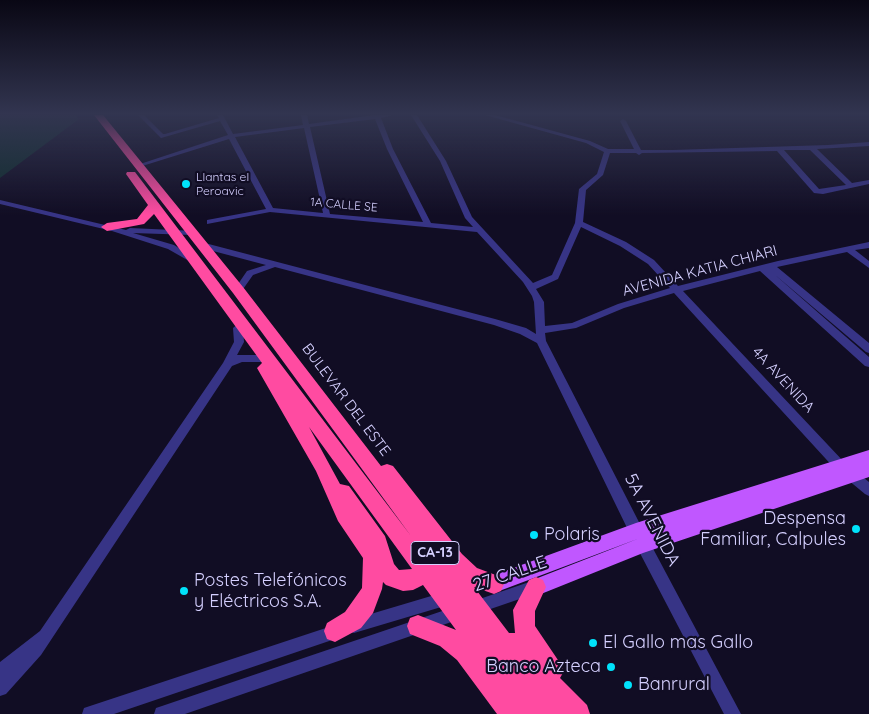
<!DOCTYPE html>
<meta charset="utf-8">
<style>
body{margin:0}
canvas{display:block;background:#110d24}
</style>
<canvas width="869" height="714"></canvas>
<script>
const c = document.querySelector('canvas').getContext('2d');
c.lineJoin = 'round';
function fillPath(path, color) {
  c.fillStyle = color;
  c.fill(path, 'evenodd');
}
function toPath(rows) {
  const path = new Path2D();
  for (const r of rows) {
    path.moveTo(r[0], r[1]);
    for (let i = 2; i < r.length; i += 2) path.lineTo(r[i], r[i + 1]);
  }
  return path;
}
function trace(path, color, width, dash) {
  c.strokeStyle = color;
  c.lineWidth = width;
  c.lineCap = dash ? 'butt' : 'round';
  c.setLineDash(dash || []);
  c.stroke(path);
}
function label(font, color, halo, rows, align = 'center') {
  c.font = font + ' Quicksand,sans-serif';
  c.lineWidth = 4.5;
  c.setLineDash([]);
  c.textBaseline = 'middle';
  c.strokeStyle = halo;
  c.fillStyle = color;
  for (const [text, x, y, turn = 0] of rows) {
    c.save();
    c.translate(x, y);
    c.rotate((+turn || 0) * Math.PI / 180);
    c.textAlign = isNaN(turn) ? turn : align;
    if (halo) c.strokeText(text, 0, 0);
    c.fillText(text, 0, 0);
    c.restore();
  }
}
fillPath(toPath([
 [0,115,76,115,79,119,0,178]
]), '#0f2e2d');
fillPath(toPath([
 [138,115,144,115,163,134,165,134,219,118,217,115,223,115,233,134,303,125,301,115,307,115,309,124,374,115,393,115,381,118,393,149,431,223,473,227,465,218,440,161,411,115,417,115,446,161,472,217,533,283,552,275,575,223,579,189,597,174,604,152,586,143,485,115,495,115,590,141,608,149,634,149,620,121,623,119,626,121,641,150,673,150,828,145,869,142,869,146,817,149,852,183,869,180,869,184,823,194,814,193,777,151,642,153,639,155,636,153,610,153,603,175,586,190,583,222,626,242,654,260,678,286,778,261,869,242,869,248,855,250,869,261,869,268,847,252,777,267,869,343,869,353,866,352,774,274,869,357,869,367,865,366,760,271,683,291,844,462,869,482,869,496,865,494,836,470,674,293,624,308,576,328,545,333,546,341,641,526,741,714,724,714,631,536,537,343,520,334,494,325,275,267,253,275,241,292,235,292,234,290,247,271,266,265,198,247,197,245,201,242,495,319,526,328,536,334,534,302,532,296,523,282,477,232,270,212,207,224,207,220,266,209,229,139,139,167,134,166,228,135,220,121,161,138,138,115],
 [375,119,387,149,423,222,330,214,310,127,375,119],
 [304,128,323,213,273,208,235,137,304,128],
 [784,150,810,150,846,185,819,189,784,150],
 [581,227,620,246,648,264,670,288,618,304,572,323,545,326,544,302,536,289,558,279,581,227],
 [0,200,126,230,130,228,195,231,196,233,192,235,133,233,174,245,196,259,195,261,189,261,168,249,112,231,0,204,0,200],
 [238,324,243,328,244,342,237,355,260,355,264,356,265,359,264,362,242,362,232,366,41,655,6,694,0,696,0,662,40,631,223,363,234,342,233,328,238,324],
 [535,580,540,582,542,587,540,592,473,615,468,613,466,608,468,603,535,580],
 [448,591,453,593,455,598,453,603,448,605,354,633,349,631,347,626,349,621,354,619,448,591],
 [460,605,465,607,467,612,465,617,460,619,185,714,154,714,156,708,162,706,460,605],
 [338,624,343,626,345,631,343,636,338,638,114,714,82,714,84,708,90,706,338,624]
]), '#373486');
fillPath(toPath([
 [869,450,869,477,643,553,536,596,530,593,527,587,530,581,640,538,494,593,488,590,485,584,488,578,494,575,636,523,869,450]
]), '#c057ff');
fillPath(toPath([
 [94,115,103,115,243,287,381,466,387,464,393,466,462,554,477,568,501,577,504,584,501,591,494,594,474,587,509,633,515,633,513,610,529,580,536,577,543,580,546,587,535,611,535,626,560,663,564,671,560,678,587,705,590,714,497,714,457,660,440,646,410,634,407,626,410,618,418,615,456,630,423,585,413,590,403,591,386,585,383,582,382,589,373,613,361,628,335,642,327,639,324,631,327,623,345,612,362,588,363,558,338,521,316,471,257,368,262,363,154,214,144,224,107,231,101,227,107,223,137,219,148,205,126,174,127,172,135,172,411,536,233,293,94,115],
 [309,427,412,569,399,570,394,564,385,536,349,486,340,484,309,427]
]), '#ff4ba1');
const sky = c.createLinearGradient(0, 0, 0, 215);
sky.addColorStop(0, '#090714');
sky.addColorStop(0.53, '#323550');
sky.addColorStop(1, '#32355000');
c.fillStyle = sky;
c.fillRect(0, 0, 869, 215);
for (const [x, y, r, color] of [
 [186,184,5,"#00e2fb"],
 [856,529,5,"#00e2fb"],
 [534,535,5,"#00e2fb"],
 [184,591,5,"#00e2fb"],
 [593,643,5,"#00e2fb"],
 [611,667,5,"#00e2fb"],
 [628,685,5,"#00e2fb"]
]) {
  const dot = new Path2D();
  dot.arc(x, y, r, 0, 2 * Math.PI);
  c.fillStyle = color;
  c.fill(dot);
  trace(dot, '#110d24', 2);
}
label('12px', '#d5d0ff', '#110d24', [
 ["Llantas el",196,177],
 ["Peroavic",196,191]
], 'left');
label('12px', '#d5d0ff', '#110d24', [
 ["1A CALLE SE",344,205,5]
]);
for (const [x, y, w] of [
 [435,553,48]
]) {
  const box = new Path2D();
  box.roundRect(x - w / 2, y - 11.5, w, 23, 4);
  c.fillStyle = '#110d24';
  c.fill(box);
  trace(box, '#d5d0ff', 1);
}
label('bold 14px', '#d5d0ff', null, [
 ["CA-13",435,553]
]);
label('15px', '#d5d0ff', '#110d24', [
 ["AVENIDA KATIA CHIARI",700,271,-15],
 ["4A AVENIDA",783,380,47],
 ["BULEVAR DEL ESTE",346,400,53]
]);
label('18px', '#d5d0ff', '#110d24', [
 ["Despensa",846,519,"right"],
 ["Familiar, Calpules",846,540,"right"],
 ["Polaris",544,535],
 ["Postes Telefónicos",194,581],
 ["y Eléctricos S.A.",194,602],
 ["El Gallo mas Gallo",603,643],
 ["Banco Azteca",601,667,"right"],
 ["Banrural",638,685]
], 'left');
label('18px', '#d5d0ff', '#110d24', [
 ["5A AVENIDA",652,520,63],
 ["27 CALLE",510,574,-19]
]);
</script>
